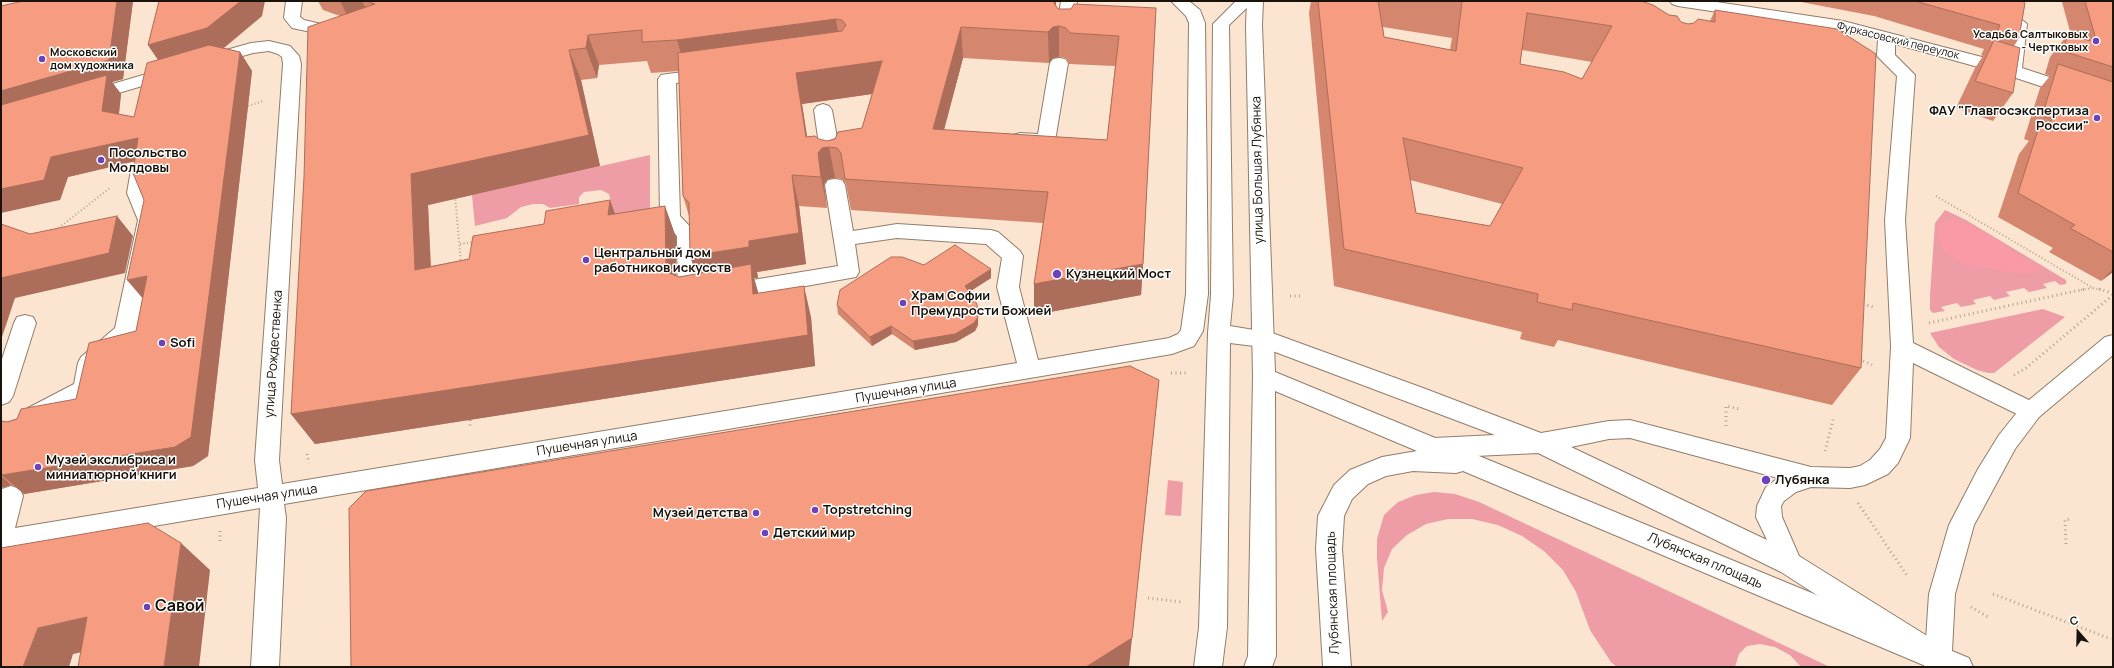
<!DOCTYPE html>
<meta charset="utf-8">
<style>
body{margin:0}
#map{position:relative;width:2114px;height:668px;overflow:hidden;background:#fce5d0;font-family:Manrope,sans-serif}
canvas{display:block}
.frame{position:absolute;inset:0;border:2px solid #1a130b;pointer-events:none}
.north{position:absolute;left:2058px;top:612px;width:40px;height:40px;-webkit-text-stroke:3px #fff;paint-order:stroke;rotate:340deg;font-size:11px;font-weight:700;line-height:16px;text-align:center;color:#1a130b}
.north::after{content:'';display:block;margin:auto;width:14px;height:18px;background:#1a130b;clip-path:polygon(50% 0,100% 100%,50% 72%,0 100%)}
</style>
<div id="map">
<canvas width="2114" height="668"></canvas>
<div class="frame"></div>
<div class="north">С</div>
</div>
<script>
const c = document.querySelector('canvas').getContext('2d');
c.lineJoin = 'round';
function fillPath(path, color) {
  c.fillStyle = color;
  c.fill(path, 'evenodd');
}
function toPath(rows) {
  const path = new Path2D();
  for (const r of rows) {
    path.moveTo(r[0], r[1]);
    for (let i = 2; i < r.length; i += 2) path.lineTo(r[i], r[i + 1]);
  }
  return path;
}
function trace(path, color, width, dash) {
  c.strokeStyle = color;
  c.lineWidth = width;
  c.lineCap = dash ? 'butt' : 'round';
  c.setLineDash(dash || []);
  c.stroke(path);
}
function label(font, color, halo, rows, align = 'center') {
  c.font = font + ' Manrope,sans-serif';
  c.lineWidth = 3;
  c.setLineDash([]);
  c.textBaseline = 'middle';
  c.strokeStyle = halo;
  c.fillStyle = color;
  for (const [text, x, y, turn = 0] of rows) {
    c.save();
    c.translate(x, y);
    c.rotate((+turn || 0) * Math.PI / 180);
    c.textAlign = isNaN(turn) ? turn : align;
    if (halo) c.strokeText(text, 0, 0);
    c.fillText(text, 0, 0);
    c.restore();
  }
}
fillPath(toPath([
 [650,155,650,241,620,246,609,194,601,190,584,192,579,197,579,204,550,208,543,204,533,204,521,207,507,218,475,226,472,195],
 [1945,210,1966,220,2066,280,2066,284,2060,285,2055,281,2043,284,2047,288,2029,292,2024,288,2006,292,2010,296,1994,300,1990,296,1973,300,1976,304,1961,307,1957,303,1941,307,1945,311,1933,313,1930,310,1930,295,1935,223],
 [2043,309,2065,317,1994,373,1988,373,1977,370,1954,359,1939,347,1930,333],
 [1168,480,1183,482,1181,516,1165,515],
 [1434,492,1455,494,1479,502,1830,667,1801,667,1790,655,1775,647,1760,644,1747,646,1739,654,1735,667,1617,667,1611,662,1590,630,1576,592,1563,570,1544,551,1522,536,1498,525,1472,519,1448,519,1426,524,1407,535,1392,549,1384,568,1382,590,1388,612,1382,621,1377,558,1377,539,1384,515,1398,502,1416,495]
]), '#ee9ca5');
fillPath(toPath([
 [1946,220,1954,220,1969,225,1993,237,2012,252,2042,269,2029,273,2020,273,1966,265,1943,251,1939,240,1938,226]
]), '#fa9aa6');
const minor = toPath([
 [286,1,302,1,300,17,304,20,321,24,338,23,344,24,346,28,344,32,338,33,321,34,292,28,284,18,286,1],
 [1061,1,1077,1,1072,34,1070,38,1064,39,1058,38,1056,34,1061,1],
 [1171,1,1189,1,1200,10,1205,23,1208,294,1203,331,1194,346,1172,354,284,504,286,518,279,667,251,667,260,508,1,552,1,491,2,489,11,486,20,489,23,496,15,528,258,488,255,460,283,64,282,57,278,54,269,51,253,53,211,65,205,64,202,60,205,56,251,43,269,41,290,46,299,56,301,64,279,460,282,484,1017,363,997,287,1002,258,986,244,897,238,855,244,859,272,856,277,728,300,720,297,717,292,720,287,728,284,838,266,825,185,828,180,835,179,842,180,845,185,853,231,897,224,991,230,998,232,1020,251,1023,256,1019,287,1038,360,1169,338,1178,334,1181,330,1186,294,1189,23,1186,16,1171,1],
 [1236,1,1254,1,1229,25,1233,295,1230,326,1272,333,1423,388,1541,433,1609,421,1630,420,1811,467,1850,468,1860,466,1870,460,1880,449,1886,438,1891,347,1885,220,1897,76,1877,56,1878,39,1843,31,1678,6,1672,4,1670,1,1710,1,1843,21,2005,63,2010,25,1988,8,1971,4,1969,1,1999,1,2027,24,2022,68,2113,98,2113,110,2007,75,1895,44,1895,55,1915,75,1905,220,1913,343,2039,405,2043,411,2039,417,2031,420,2023,417,1913,363,1910,438,1898,463,1888,474,1865,485,1850,488,1811,487,1796,492,1784,501,1781,506,1782,517,1799,556,1948,649,1952,658,1952,667,1924,667,1924,664,1781,572,1538,453,1434,458,1426,455,1422,448,1426,441,1434,438,1495,435,1262,347,1230,343,1227,627,1222,667,1194,667,1199,627,1208,333,1211,295,1213,24,1236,1],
 [1630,438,1778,478,1766,487,1757,506,1756,517,1767,540,1571,447,1609,439,1630,438],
 [1059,58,1065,59,1068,63,1055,141,1053,145,1046,147,1013,143,1011,139,1013,135,1020,133,1038,134,1050,63,1053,59,1059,58],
 [170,67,176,68,179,72,176,76,88,102,82,101,79,97,82,93,170,67],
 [709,69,715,70,718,74,715,78,676,83,680,216,697,234,699,290,704,292,707,297,704,302,689,306,681,303,678,298,677,236,660,218,658,79,661,75,667,74,709,69],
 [823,104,829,106,832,110,842,165,839,169,832,171,825,169,822,165,814,110,817,106,823,104],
 [141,164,148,166,151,170,147,193,158,220,136,332,133,338,100,367,95,389,92,395,44,422,36,424,28,422,24,415,28,408,74,384,78,363,81,357,115,328,138,220,127,193,131,170,134,166,141,164],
 [25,315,33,317,36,323,13,396,9,402,1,405,1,362,14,323,17,317,25,315]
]);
const major = toPath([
 [1247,1,1263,1,1262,25,1275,372,1926,640,1929,594,1949,525,1978,469,1999,435,2023,405,2105,337,2113,335,2113,355,2039,417,2015,449,1974,525,1955,594,1952,651,1969,658,1973,667,1928,667,1463,471,1456,473,1413,471,1386,476,1368,484,1352,499,1344,516,1342,549,1351,667,1323,667,1316,549,1318,516,1334,485,1350,470,1382,457,1417,451,1275,391,1276,656,1272,667,1244,667,1248,656,1253,377,1246,25,1247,1]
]);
trace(minor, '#927d6a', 2);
trace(major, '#927d6a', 2);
trace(toPath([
 [248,106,263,101],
 [455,196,461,263],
 [1936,196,2093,288,2103,290],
 [56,230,110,188],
 [460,244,473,242],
 [2081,290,2092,288]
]), '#b3a291', 2, [1, 2.5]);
trace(toPath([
 [2099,289,2113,293],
 [1290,296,1303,296],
 [1863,304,1873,307],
 [1929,323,2085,289],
 [1859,359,1872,365],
 [1171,373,1188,373],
 [2014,375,2026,368,2113,295],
 [470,420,470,428],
 [1726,426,1726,406,1739,409],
 [1825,451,1834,416],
 [307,454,309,463],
 [1858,503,1908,577],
 [220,531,220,542],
 [2066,544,2065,520,2070,519],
 [1993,594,2111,639],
 [1148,598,1182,602],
 [1971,607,1988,617]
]), '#b3a291', 3, [1, 3.5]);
fillPath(minor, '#fff');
fillPath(major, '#fff');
fillPath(toPath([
 [23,1,133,1,123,79,112,82,121,94,119,114,134,117,158,60,148,45,262,16,224,48,240,52,252,71,208,456,193,466,24,494,14,486,11,485,1,488,1,420,3,421,7,422,76,399,136,331,143,298,144,200,135,161,68,177,60,200],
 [318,1,1056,1,1056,7,1058,9,1156,8,1143,264,1141,295,1034,315,1034,284,1043,223,851,210,846,184,842,179,835,178,828,179,824,184,827,208,799,206,806,264,757,272,758,278,754,278,758,293,811,317,815,366,315,444,291,414,340,16,323,10],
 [1059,57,1066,58,1069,64,1115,66,1107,140,944,130,963,58,1049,63,1053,58],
 [647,61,651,73,679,71,683,196,689,216,696,274,679,277,676,276,676,237,615,214,610,200,544,224,469,259,431,266,428,205,600,166,581,80,597,78,599,65],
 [872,94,862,128,827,141,807,137,802,104],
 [1311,1,1641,1,1681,22,1688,24,1710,21,1715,10,1861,368,1832,405,1558,340,1554,347,1520,339,1522,332,1334,286,1309,13],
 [1383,27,1452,38,1450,50,1384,37],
 [1522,50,1592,62,1582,79,1520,64],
 [1410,180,1502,204,1490,226,1416,213],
 [1796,1,2022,1,2019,38,2014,46,2013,93,1993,121,1956,108,1975,68,1983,56,1981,55,1984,49,1874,16],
 [2055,1,2113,1,2113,272,2101,281,2049,252,2053,248,1998,217,2019,154,2029,141,2024,139,2040,88,2050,76,2045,74,2050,57,2068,34,2071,35,2062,2],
 [924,265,991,278,969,292,978,325,975,331,956,342,915,350,892,334,872,346,838,314,837,305]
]), '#d4866e');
fillPath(toPath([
 [117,1,133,1,123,79,112,82,121,94,117,131,1,115,1,91],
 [241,1,265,1,262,16,221,50,163,67,148,45],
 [340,1,362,1,370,17,349,19],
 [1054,1,1056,1,1056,15,1059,26,1059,57,1053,58,1049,63,1048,32],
 [836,19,841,50,686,70,677,40],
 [961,27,963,58,936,160,933,129],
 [588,35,599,65,597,78,586,48],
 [569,50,581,80,600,166,428,205,432,301,415,270,411,174],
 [240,52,252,71,208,456,193,466,24,494,2,475,175,447],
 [882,61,886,92,802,104,812,168,806,137,796,73],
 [138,138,153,157,68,177,60,200,1,213,1,189,51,157],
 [829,147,835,178,828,179,824,184,827,208,821,177,818,153,822,148],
 [792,175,799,206,806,264,757,272,758,278,754,278,759,295,700,287,690,256,749,241],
 [610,200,621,231,608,215],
 [665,206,676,237,676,298,666,267],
 [117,216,133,236,125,273,15,298,1,340,1,278],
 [1143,264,1141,295,1034,315,1034,284],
 [991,269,991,278,966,294,965,286],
 [2113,269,2113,272,2101,281],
 [147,276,144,300,127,280],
 [804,286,811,317,815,366,315,444,291,414],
 [978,317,978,325,975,331,956,342,915,350,913,341],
 [891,326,892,334,872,346,870,337],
 [1159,380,1129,667,1086,667],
 [1,476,11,485,1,488],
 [181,543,210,570,199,667,164,667],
 [87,617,120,644,73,654,69,667,23,667,38,628]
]), '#ac6d5a');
const building = toPath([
 [23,1,117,1,109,60,1,91,1,6,23,1],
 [159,1,241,1,207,28,148,45,159,1],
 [366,1,1054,1,1054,3,1058,9,1071,9,1074,4,1156,8,1143,264,1034,284,1048,192,845,179,841,153,837,148,829,147,822,148,818,153,821,177,792,175,799,233,749,241,749,247,690,256,689,203,683,196,678,53,842,31,846,25,842,20,836,19,677,40,642,42,642,30,588,35,586,48,569,50,589,135,411,174,415,270,469,259,473,236,544,224,546,211,610,200,608,215,665,206,666,267,669,273,679,277,751,264,753,294,804,286,808,335,291,414,304,177,308,27,375,4,366,1],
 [1059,26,1066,28,1070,33,1119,36,1107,140,933,129,961,27,1048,32,1053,27,1059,26],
 [882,61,862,128,838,132,835,139,827,141,819,139,815,136,806,137,796,73,882,61],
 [1318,1,1378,1,1384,37,1456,51,1462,2,1456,1,1641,1,1653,5,1669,15,1677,16,1681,22,1688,24,1694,23,1698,19,1715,22,1715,10,1837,29,1876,54,1861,368,1573,303,1572,310,1537,302,1538,294,1344,249,1318,1],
 [1527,13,1612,26,1582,79,1564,72,1520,64,1527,13],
 [1403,138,1523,168,1490,226,1416,213,1403,138],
 [1915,1,2022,1,2025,3,2019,38,1997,32,2000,25,1915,1],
 [2085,1,2113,1,2113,67,2063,51,2068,34,2097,43,2085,1],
 [1994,40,2020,48,2013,93,1975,81,1994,40],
 [209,45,240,52,191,437,175,447,2,475,1,473,1,421,7,422,17,419,21,409,76,399,89,343,136,331,147,276,127,280,144,200,133,173,138,138,51,157,44,180,1,189,1,105,107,75,102,111,134,117,147,63,209,45],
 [2058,64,2113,82,2113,252,2070,228,2075,225,2018,193,2038,130,2053,119,2042,116,2058,64],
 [117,216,109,253,1,278,1,224,30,234,117,216],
 [955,245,991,269,965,286,977,304,978,317,974,323,955,334,913,341,891,326,870,337,837,305,840,290,891,257,902,257,924,265,955,245],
 [1130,366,1159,380,1132,638,1086,667,351,667,349,508,366,491,1130,366],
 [148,523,181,543,164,667,78,667,87,617,38,628,23,667,1,667,1,548,148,523]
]);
fillPath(building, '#f69c80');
trace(building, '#ac6d5a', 1);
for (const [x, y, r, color] of [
 [2096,41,4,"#6c42ba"],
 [42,59,4,"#6c42ba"],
 [2097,118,4,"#6c42ba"],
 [101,160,4,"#6c42ba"],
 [586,260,4,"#6c42ba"],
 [1057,274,5,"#6c42ba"],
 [903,303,4,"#6c42ba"],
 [162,343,4,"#6c42ba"],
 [38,467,4,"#6c42ba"],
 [1766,480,5,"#6c42ba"],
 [815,510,4,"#6c42ba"],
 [756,513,4,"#6c42ba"],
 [765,533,4,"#6c42ba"],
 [147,607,4,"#6c42ba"]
]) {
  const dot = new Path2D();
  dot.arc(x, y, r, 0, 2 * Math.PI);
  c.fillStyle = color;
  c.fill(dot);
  trace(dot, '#fff', 1.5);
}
label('bold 11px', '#1a130b', '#fff', [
 ["Усадьба Салтыковых",2088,35],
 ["- Чертковых",2088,48],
 ["Московский",50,53,"left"],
 ["дом художника",50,66,"left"]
], 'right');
label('11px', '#1a130b', '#fff', [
 ["Фуркасовский переулок",1898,41,14]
]);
label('bold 13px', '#1a130b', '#fff', [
 ["ФАУ \"Главгосэкспертиза",2089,111,"right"],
 ["России\"",2089,126,"right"],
 ["Посольство",109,153],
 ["Молдовы",109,168],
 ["Центральный дом",594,253],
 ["работников искусств",594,268],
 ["Кузнецкий Мост",1066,274],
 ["Храм Софии",911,296],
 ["Премудрости Божией",911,311],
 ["Sofi",170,343],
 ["Музей экслибриса и",46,460],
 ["миниатюрной книги",46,475],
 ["Лубянка",1775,480],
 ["Topstretching",823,510],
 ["Музей детства",748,513,"right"],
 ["Детский мир",773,533]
], 'left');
label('13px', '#1a130b', '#fff', [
 ["улица Большая Лубянка",1258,170,-91],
 ["улица Рождественка",274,354,-86],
 ["Пушечная улица",906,391,-9],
 ["Пушечная улица",587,444,-9],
 ["Пушечная улица",267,497,-9],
 ["Лубянская площадь",1705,561,23],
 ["Лубянская площадь",1333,593,-92]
]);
label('bold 16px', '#1a130b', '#fff', [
 ["Савой",155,607]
], 'left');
</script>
